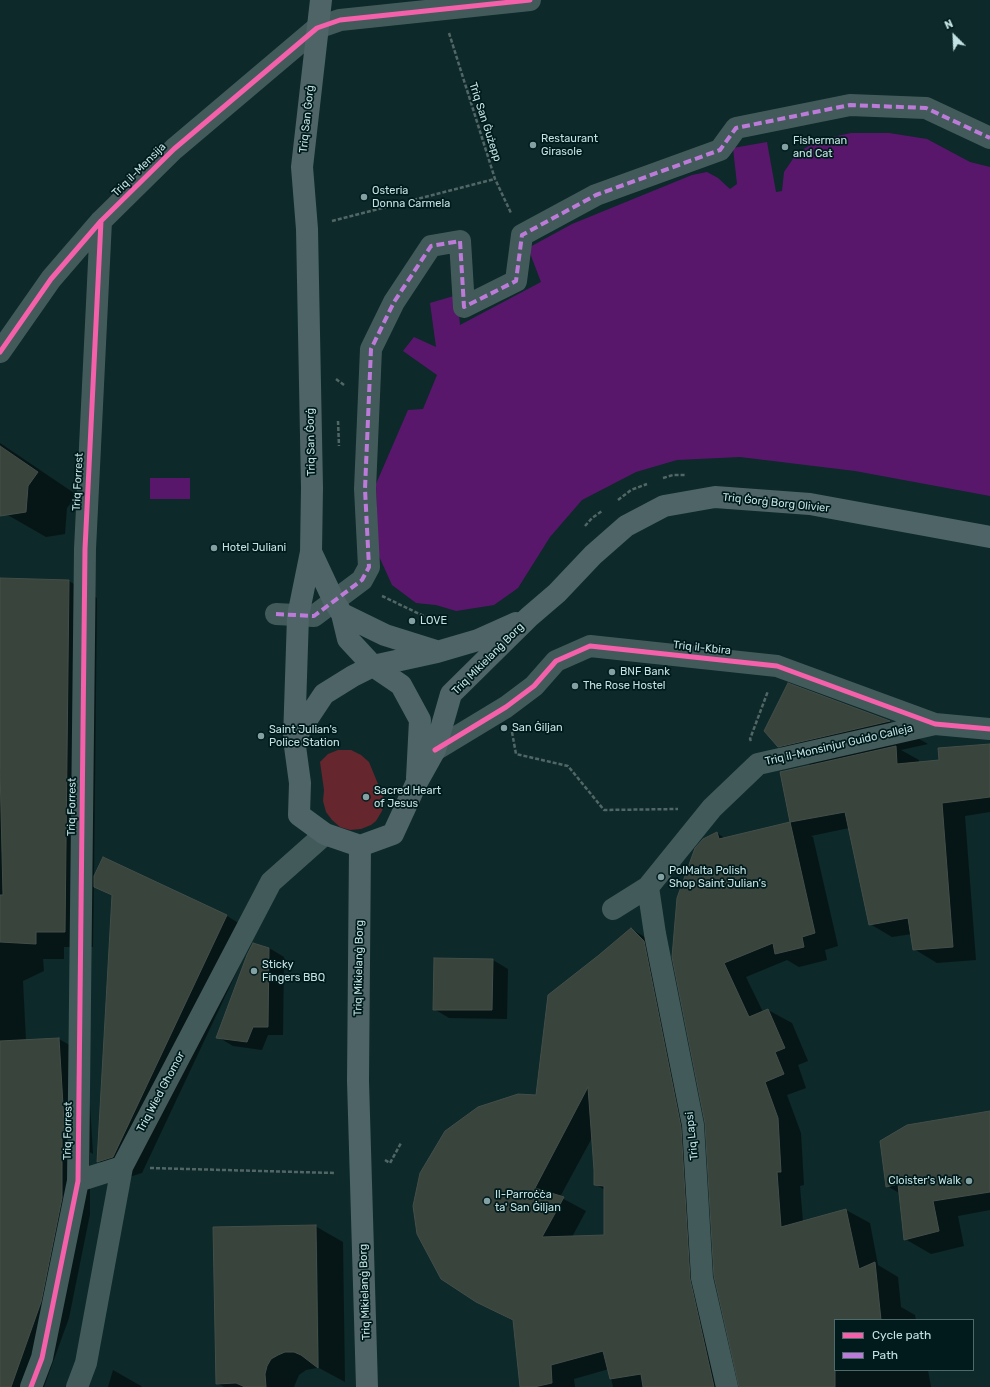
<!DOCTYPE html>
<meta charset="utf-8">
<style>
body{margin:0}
#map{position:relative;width:990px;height:1387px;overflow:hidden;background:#0d292a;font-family:Rubik,sans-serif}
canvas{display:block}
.legend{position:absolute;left:834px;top:1319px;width:140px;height:52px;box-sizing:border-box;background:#011a1b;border:1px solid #4f6a6b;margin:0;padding:5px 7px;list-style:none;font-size:12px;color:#c3e2e3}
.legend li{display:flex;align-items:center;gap:8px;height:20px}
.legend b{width:20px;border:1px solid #4f6a6b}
.north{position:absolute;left:934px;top:16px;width:40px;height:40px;-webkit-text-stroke:3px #011a1b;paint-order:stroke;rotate:336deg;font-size:11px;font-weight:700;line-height:16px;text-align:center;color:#c3e2e3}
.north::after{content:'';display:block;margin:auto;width:14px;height:18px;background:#c3e2e3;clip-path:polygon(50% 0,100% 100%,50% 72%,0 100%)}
</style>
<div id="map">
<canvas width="990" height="1387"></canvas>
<ul class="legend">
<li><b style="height:5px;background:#f560ab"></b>Cycle path</li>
<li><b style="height:5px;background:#bd7bd9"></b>Path</li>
</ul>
<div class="north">N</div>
</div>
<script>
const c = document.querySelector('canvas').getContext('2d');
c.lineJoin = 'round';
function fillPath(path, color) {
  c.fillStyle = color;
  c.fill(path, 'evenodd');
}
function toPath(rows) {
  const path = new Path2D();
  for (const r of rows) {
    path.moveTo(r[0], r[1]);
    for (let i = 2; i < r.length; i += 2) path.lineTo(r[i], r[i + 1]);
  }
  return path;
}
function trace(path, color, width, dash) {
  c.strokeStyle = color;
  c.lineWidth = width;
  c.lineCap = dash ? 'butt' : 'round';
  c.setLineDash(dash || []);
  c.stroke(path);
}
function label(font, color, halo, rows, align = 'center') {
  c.font = font + ' Rubik,sans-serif';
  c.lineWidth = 3.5;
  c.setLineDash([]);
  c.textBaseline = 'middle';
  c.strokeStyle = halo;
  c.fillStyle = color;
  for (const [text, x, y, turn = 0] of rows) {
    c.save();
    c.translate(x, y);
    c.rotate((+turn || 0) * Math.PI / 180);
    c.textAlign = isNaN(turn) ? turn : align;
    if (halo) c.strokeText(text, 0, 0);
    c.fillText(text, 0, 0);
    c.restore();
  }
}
fillPath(toPath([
 [338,750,351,750,361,755,369,762,385,801,382,811,376,821,371,825,361,829,350,830,340,827,332,820,326,812,323,801,324,790,320,762,328,754]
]), '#66262d');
fillPath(toPath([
 [851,133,889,133,927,139,970,162,990,167,990,496,855,471,740,457,677,460,636,472,582,500,550,537,518,588,494,605,456,611,436,605,416,603,392,585,378,554,376,484,408,410,423,409,437,375,403,351,414,337,436,347,430,303,457,295,460,325,541,282,528,248,572,224,692,175,707,172,718,178,730,189,737,184,733,148,767,142,776,192,782,191,784,172,797,153,819,140],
 [150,478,190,478,190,499,150,499]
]), '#59176c');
fillPath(toPath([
 [0,443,77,495,67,508,65,534,46,537,6,514,0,509],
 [0,578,69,581,97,598,94,878,103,858,227,916,255,933,142,1173,126,1178,98,1161,113,896,94,885,93,947,64,947,64,959,43,959,44,971,23,981,26,1041,59,1039,87,1055,93,1154,90,1152,90,1214,69,1318,44,1387,0,1387],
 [788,684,890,722,928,744,901,750,919,760,919,763,940,761,990,745,990,812,965,816,976,960,937,963,914,949,912,934,892,937,870,924,849,828,811,836,813,837,838,946,825,950,827,960,799,967,787,960,746,977,763,1012,768,1010,792,1023,808,1061,798,1065,806,1088,787,1095,801,1133,804,1185,800,1186,803,1222,846,1210,870,1223,878,1265,898,1277,901,1307,915,1315,916,1320,835,1320,835,1370,928,1370,931,1387,740,1387,717,833,726,839,791,823,781,773,812,766,778,746],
 [631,929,655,943,713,1295,734,1387,613,1387,609,1369,574,1379,575,1387,521,1387,515,1322,476,1301,537,1096],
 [593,1136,595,1184,605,1190,605,1236,572,1237,586,1211,560,1197],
 [269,948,284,957,283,1035,268,1035,262,1050,233,1046,218,1037],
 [493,960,508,969,507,1019,449,1018,434,1009],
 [990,1112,990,1210,958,1216,964,1246,931,1254,905,1239,901,1194,887,1186],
 [315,1226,343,1242,345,1382,319,1368,317,1241,315,1241,317,1368,306,1370,299,1375,294,1387,224,1387,217,1383],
 [113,1370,141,1386,142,1387,108,1387]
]), '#0007');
const building = toPath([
 [0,446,38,472,28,486,26,512,0,516,0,446],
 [0,578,69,580,65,932,36,932,36,944,0,942,0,895,3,895,0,768,0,578],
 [788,683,890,721,778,747,764,731,788,683],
 [990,744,990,797,942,803,953,947,913,950,908,918,869,925,845,812,790,822,780,772,896,746,897,764,939,760,938,748,990,744],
 [790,822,815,933,802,937,804,947,775,954,773,943,724,963,749,1017,768,1009,785,1048,775,1052,784,1074,765,1082,778,1118,781,1172,777,1172,781,1227,846,1209,859,1269,875,1262,881,1320,835,1320,835,1387,739,1387,714,1276,705,1123,672,957,677,898,695,848,703,839,717,832,719,839,790,822],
 [103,857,227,915,113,1157,97,1162,112,895,94,887,94,876,103,857],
 [631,928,644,941,681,1127,690,1279,714,1387,643,1387,641,1374,610,1379,603,1351,551,1365,552,1383,534,1387,520,1387,513,1320,476,1302,441,1279,417,1234,413,1206,420,1173,445,1131,478,1107,518,1094,536,1095,548,995,599,955,631,928],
 [588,1087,594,1170,594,1185,604,1186,604,1235,542,1237,564,1197,535,1188,588,1087],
 [253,943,269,948,268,1027,253,1027,247,1042,216,1038,247,955,253,943],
 [434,958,493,959,492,1010,433,1010,434,958],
 [59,1038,65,1139,62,1137,62,1198,41,1302,11,1387,0,1387,0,1041,59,1038],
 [990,1111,990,1192,933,1201,939,1231,904,1240,898,1184,886,1187,880,1141,907,1125,990,1111],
 [316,1225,318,1368,301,1355,294,1352,285,1352,278,1355,271,1359,267,1366,265,1374,266,1387,245,1387,236,1383,216,1384,213,1227,316,1225]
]);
fillPath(building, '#39443d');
trace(building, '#444e48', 1);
trace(toPath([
 [449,33,495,179,511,213],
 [332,221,495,179],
 [336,379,344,385],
 [338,421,339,446],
 [663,478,673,475,685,475],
 [618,500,631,490,647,484],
 [585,526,592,518,602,511],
 [382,596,432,620,445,622],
 [512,732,516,754,568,766,604,810,678,809],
 [751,741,750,739,768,691],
 [385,1160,390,1163,401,1143],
 [150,1168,335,1173]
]), '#526666', 2.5, [4, 2]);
trace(toPath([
 [0,352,51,279,101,221,174,149,317,28,340,20,530,0],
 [276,614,314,616,362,580,369,567,365,489,371,349,394,302,431,246,460,241,464,307,516,281,522,235,596,195,720,150,736,128,850,105,926,108,990,138],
 [435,750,506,707,534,686,556,661,590,646,777,666,935,724,990,729],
 [648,887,655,934,693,1125,702,1278,727,1387],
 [613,909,648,887,712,808,758,764,935,724],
 [78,1181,122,1167],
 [31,1387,42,1358,78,1181,85,549,101,221],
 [77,1387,86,1363,122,1167,271,882,325,834]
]), '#435a5b', 22);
trace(toPath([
 [321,0,302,167,307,229,312,488,311,552,298,616,294,739,300,783,299,815,325,834,360,846],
 [311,552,334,601,342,614,385,635,436,651],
 [342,614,348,639,373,666,401,685,420,720,417,778],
 [294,739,324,694,353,676,373,666,437,652,478,640,516,623],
 [360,846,393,834,416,784,435,750,451,694,529,617,557,593,593,555,626,526,664,506,715,497,810,504,990,537],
 [360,846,358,1081,367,1387]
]), '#4e6467', 22);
trace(toPath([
 [276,614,314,616,362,580,369,567,365,489,371,349,394,302,431,246,460,241,464,307,516,281,522,235,596,195,720,150,736,128,850,105,926,108,990,138]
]), '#bd7bd9', 4, [8, 4]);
trace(toPath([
 [0,352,51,279,101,221,174,149,317,28,340,20,530,0],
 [435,750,506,707,534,686,556,661,590,646,777,666,935,724,990,729],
 [31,1387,42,1358,78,1181,85,549,101,221]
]), '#f560ab', 5);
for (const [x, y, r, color] of [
 [533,145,4,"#83a1a2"],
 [785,147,4,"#83a1a2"],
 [364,197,4,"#83a1a2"],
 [214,548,4,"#83a1a2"],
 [412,621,4,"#83a1a2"],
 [612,672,4,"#83a1a2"],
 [575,686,4,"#83a1a2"],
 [504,728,4,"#83a1a2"],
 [261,736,4,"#83a1a2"],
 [366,797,4,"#83a1a2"],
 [661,877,4,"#83a1a2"],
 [254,971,4,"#83a1a2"],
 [969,1181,4,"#83a1a2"],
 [487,1201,4,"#83a1a2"]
]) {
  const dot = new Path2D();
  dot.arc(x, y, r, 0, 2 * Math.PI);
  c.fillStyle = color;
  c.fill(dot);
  trace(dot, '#011a1b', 1.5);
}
label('11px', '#c3e2e3', '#011a1b', [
 ["Triq San Ġorġ",307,119,-84],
 ["Triq San Ġużepp",485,122,72],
 ["Triq il-Mensija",139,170,-45],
 ["Triq San Ġorġ",311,442,-91],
 ["Triq Forrest",78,482,-87],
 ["Triq Ġorġ Borg Olivier",776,503,6],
 ["Triq il-Kbira",702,648,6],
 ["Triq Mikielanġ Borg",488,659,-45],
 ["Triq il-Monsinjur Guido Calleja",839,745,-13],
 ["Triq Forrest",72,807,-89],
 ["Triq Mikielanġ Borg",359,968,-89],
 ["Triq Wied Għomor",161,1092,-62],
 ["Triq Forrest",68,1131,-89],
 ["Triq Lapsi",692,1136,-96],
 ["Triq Mikielanġ Borg",365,1292,-92]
]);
label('11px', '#c3e2e3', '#011a1b', [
 ["Restaurant",541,139],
 ["Girasole",541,152],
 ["Fisherman",793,141],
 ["and Cat",793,154],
 ["Osteria",372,191],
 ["Donna Carmela",372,204],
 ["Hotel Juliani",222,548],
 ["LOVE",420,621],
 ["BNF Bank",620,672],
 ["The Rose Hostel",583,686],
 ["San Ġiljan",512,728],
 ["Saint Julian's",269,730],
 ["Police Station",269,743],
 ["Sacred Heart",374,791],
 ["of Jesus",374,804],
 ["PolMalta Polish",669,871],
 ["Shop Saint Julian’s",669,884],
 ["Sticky",262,965],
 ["Fingers BBQ",262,978],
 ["Cloister's Walk",961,1181,"right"],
 ["Il-Parroċċa",495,1195],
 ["ta' San Ġiljan",495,1208]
], 'left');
</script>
